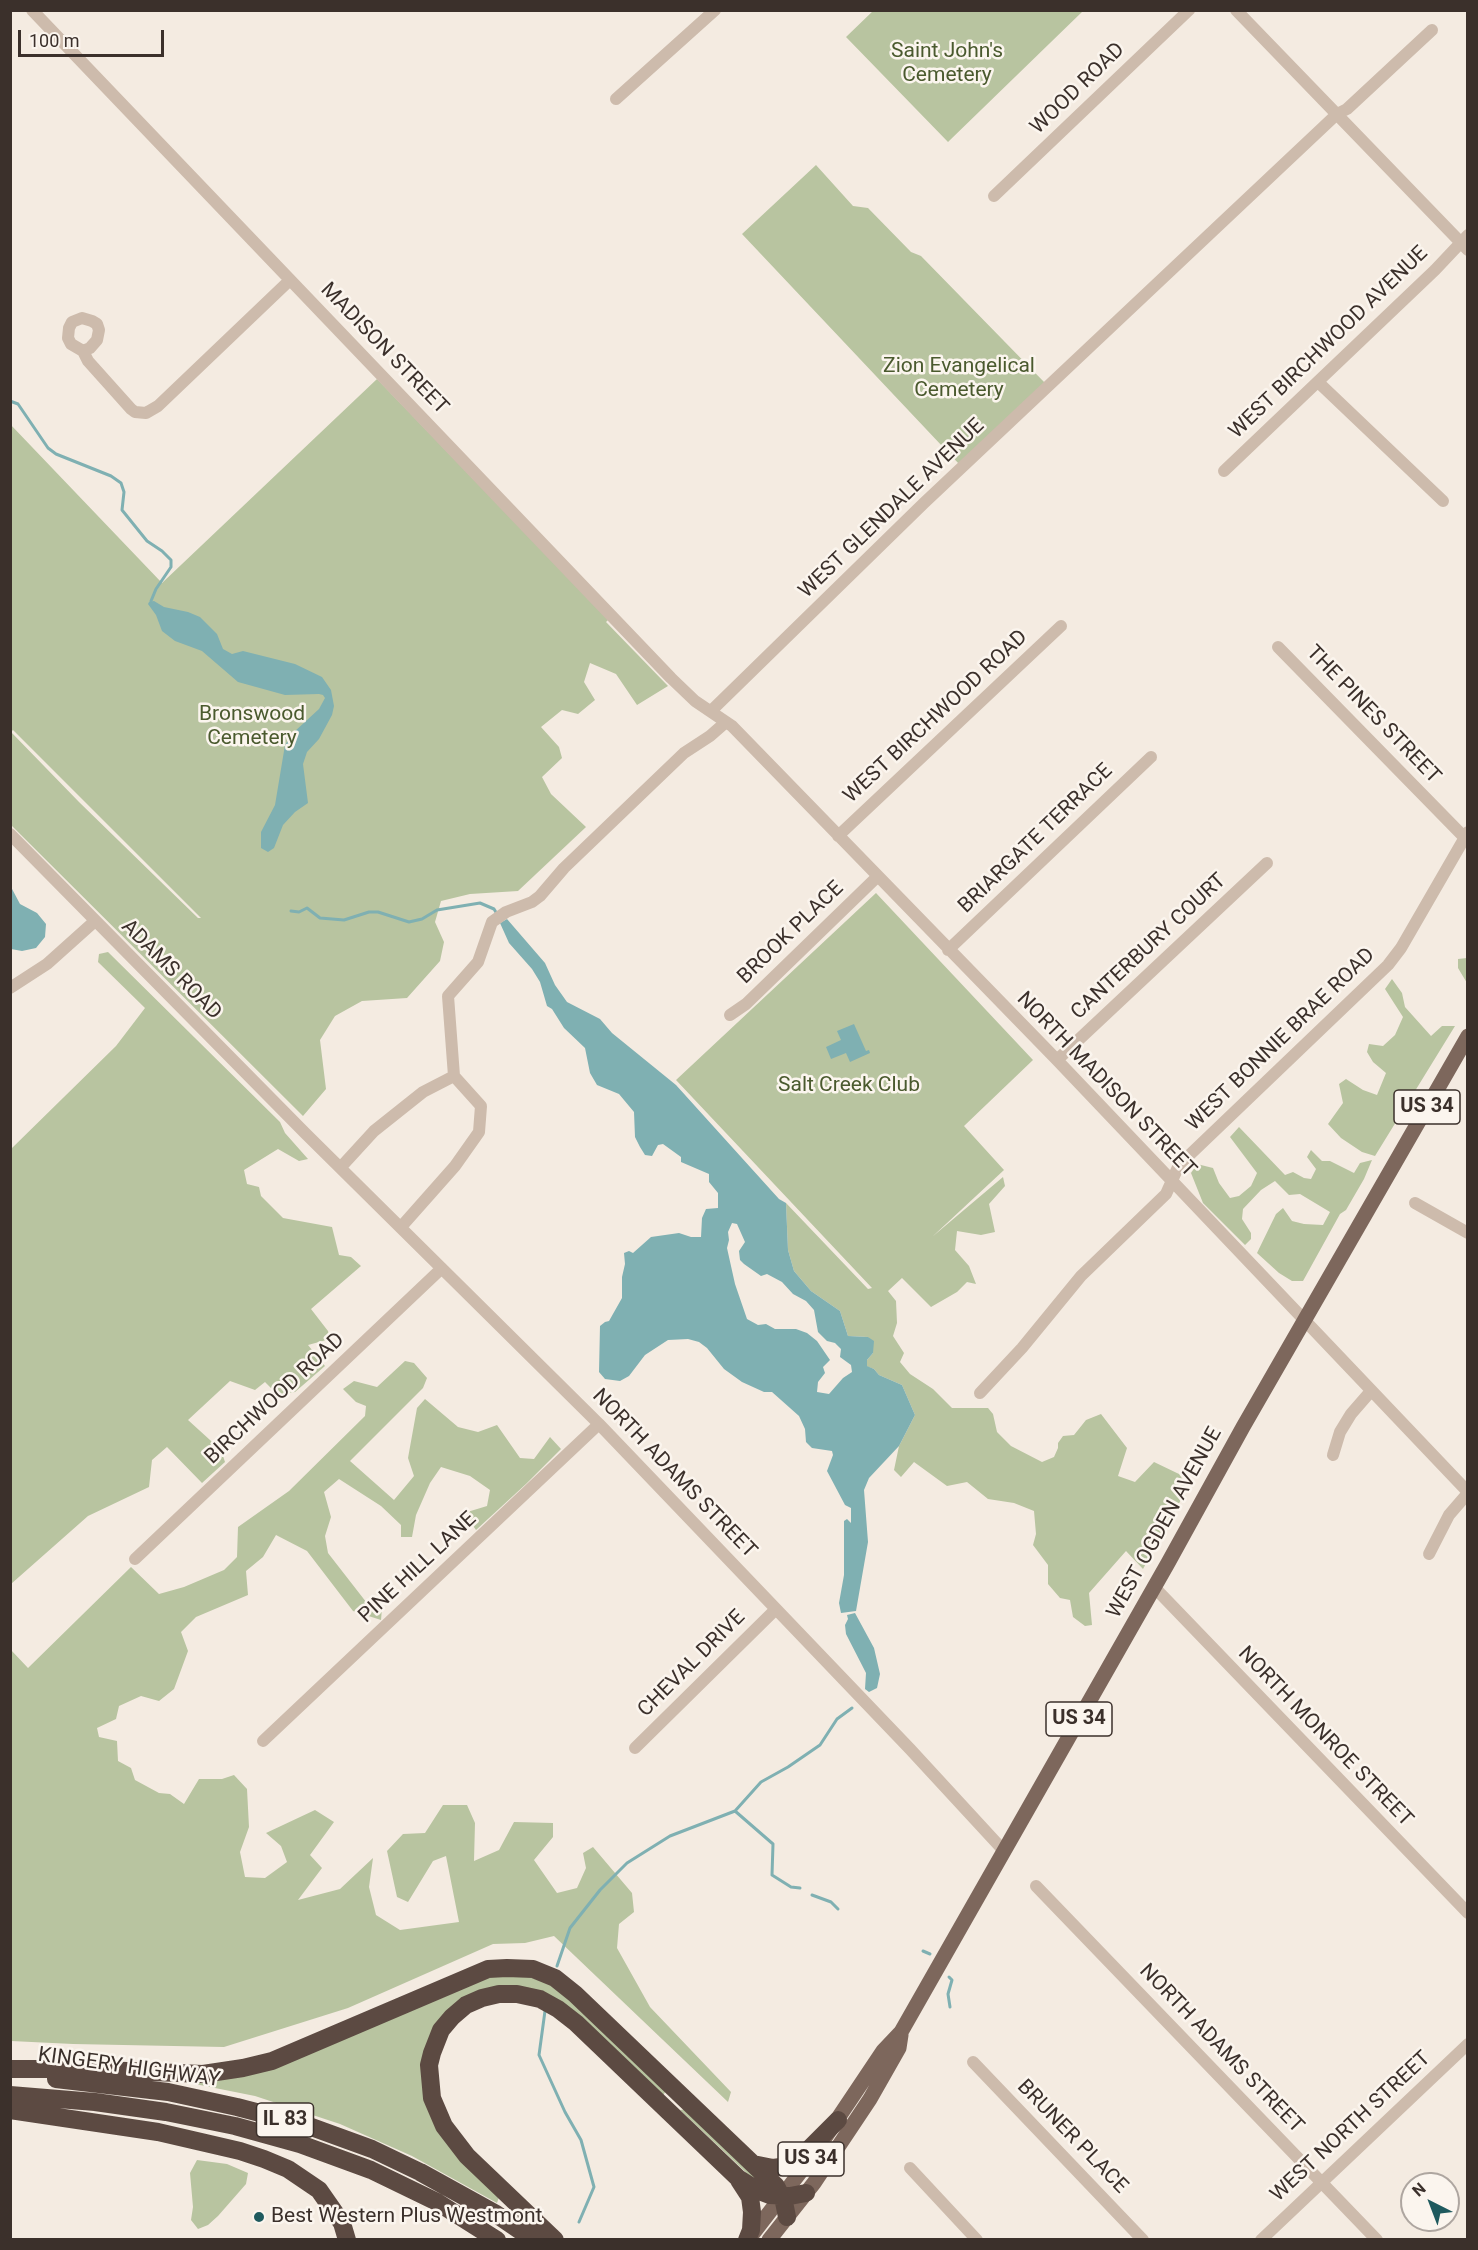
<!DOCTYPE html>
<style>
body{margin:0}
#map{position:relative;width:1478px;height:2250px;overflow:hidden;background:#f4ebe1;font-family:Roboto,sans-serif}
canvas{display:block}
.frame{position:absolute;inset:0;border:12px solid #3b302b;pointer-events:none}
.north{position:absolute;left:1400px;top:2172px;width:60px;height:60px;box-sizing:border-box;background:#fbf5ee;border:2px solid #aea6a0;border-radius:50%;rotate:318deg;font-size:16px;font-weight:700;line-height:24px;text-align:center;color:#3b302b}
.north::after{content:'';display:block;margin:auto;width:21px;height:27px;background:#1f5a5e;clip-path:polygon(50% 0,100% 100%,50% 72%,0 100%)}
.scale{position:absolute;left:18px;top:30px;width:146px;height:27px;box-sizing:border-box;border:3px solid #3b302b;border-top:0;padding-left:8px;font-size:18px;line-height:21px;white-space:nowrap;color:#3b302b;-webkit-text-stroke:4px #fbf5ee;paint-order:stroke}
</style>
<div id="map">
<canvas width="1478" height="2250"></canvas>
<div class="frame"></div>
<div class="north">N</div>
<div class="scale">100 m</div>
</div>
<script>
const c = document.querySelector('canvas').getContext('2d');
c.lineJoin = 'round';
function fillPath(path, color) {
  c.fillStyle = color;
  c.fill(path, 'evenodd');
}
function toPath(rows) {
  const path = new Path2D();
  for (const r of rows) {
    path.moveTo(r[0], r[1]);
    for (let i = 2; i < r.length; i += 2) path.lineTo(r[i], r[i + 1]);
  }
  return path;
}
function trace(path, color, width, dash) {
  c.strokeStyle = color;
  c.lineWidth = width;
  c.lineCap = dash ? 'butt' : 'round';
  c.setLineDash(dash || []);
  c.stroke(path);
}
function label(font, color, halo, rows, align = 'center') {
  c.font = font + ' Roboto,sans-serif';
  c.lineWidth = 5;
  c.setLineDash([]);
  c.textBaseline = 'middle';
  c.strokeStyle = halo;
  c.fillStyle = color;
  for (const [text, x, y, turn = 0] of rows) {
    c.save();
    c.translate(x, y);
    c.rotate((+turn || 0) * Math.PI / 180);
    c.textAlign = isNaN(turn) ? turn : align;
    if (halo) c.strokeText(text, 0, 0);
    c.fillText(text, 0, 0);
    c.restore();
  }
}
fillPath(toPath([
 [874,10,1083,10,1083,11,948,142,846,37],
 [816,165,853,206,868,208,911,252,921,256,1045,383,959,464,742,234],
 [377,379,609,619,606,622,668,686,637,705,616,674,590,663,584,682,595,700,578,714,562,710,541,727,559,747,562,758,542,777,551,794,586,827,518,891,470,894,441,901,435,922,444,942,440,961,407,998,362,1001,335,1016,320,1040,326,1089,303,1116,11,825,10,424,162,583],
 [13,730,201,918,198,918,79,802,11,732],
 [876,893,1033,1060,964,1126,1004,1170,932,1237,1003,1177,1005,1186,989,1204,995,1232,981,1235,957,1231,955,1250,969,1266,976,1284,967,1282,957,1292,931,1307,902,1278,888,1291,896,1301,897,1323,893,1336,904,1353,900,1362,910,1374,933,1389,952,1408,988,1408,993,1414,997,1432,1011,1446,1042,1462,1054,1457,1058,1448,1058,1443,1063,1436,1074,1435,1086,1420,1101,1414,1127,1448,1118,1476,1135,1482,1154,1462,1179,1474,1188,1487,1143,1569,1126,1551,1089,1593,1092,1625,1085,1626,1073,1617,1070,1600,1060,1598,1048,1584,1048,1565,1033,1545,1036,1534,1034,1511,1014,1503,988,1499,967,1482,947,1486,914,1462,901,1477,894,1470,899,1446,915,1415,902,1385,879,1375,874,1369,866,1366,867,1360,873,1353,868,1337,848,1336,840,1311,811,1291,794,1271,788,1250,786,1203,868,1289,872,1288,676,1080],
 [108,952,280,1122,285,1133,308,1159,299,1161,278,1149,244,1170,247,1184,259,1187,261,1196,283,1218,332,1227,339,1255,351,1257,361,1266,311,1309,328,1331,330,1339,308,1345,325,1366,295,1392,278,1395,265,1382,255,1390,230,1381,188,1420,221,1450,225,1462,202,1483,167,1447,152,1460,149,1487,88,1516,11,1584,11,1149,116,1046,145,1008,98,962,99,954],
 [1467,958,1468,958,1467,983,1458,968,1458,959],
 [1392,979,1402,993,1405,1007,1431,1036,1442,1026,1455,1026,1375,1156,1362,1152,1341,1138,1328,1124,1343,1103,1339,1084,1346,1079,1363,1090,1377,1095,1386,1073,1373,1062,1367,1052,1369,1044,1383,1046,1395,1035,1403,1017,1385,989],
 [1239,1127,1285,1175,1293,1172,1304,1178,1311,1179,1316,1169,1307,1157,1311,1150,1322,1161,1330,1161,1354,1173,1360,1163,1372,1160,1364,1179,1346,1210,1340,1214,1303,1281,1292,1281,1279,1273,1257,1253,1276,1214,1283,1208,1292,1221,1304,1224,1323,1225,1330,1212,1300,1194,1289,1195,1275,1181,1261,1190,1243,1209,1242,1219,1251,1233,1251,1239,1245,1245,1203,1203,1191,1173,1197,1164,1213,1168,1219,1183,1230,1198,1239,1196,1251,1186,1257,1173,1230,1137],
 [405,1361,414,1363,427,1378,423,1388,350,1461,394,1500,414,1476,408,1458,417,1408,425,1399,458,1427,478,1432,497,1425,520,1458,534,1459,550,1437,561,1449,526,1484,476,1530,464,1513,487,1506,490,1490,470,1476,441,1467,430,1483,416,1515,412,1537,401,1537,401,1525,381,1506,339,1479,324,1492,331,1517,325,1536,328,1553,370,1607,375,1601,382,1608,381,1620,353,1611,307,1551,276,1535,263,1557,246,1571,248,1595,196,1617,181,1632,188,1651,174,1689,159,1701,141,1696,119,1706,116,1719,97,1728,99,1737,117,1741,118,1761,131,1768,135,1780,159,1793,170,1794,184,1804,199,1779,222,1779,234,1775,247,1789,249,1827,240,1852,245,1877,265,1878,287,1862,281,1846,266,1833,315,1810,334,1822,310,1855,322,1868,298,1900,340,1889,373,1858,369,1887,376,1915,400,1930,459,1922,446,1856,433,1861,408,1902,397,1897,387,1851,403,1834,425,1833,443,1805,467,1805,475,1823,474,1861,499,1850,514,1822,553,1823,553,1837,534,1860,557,1893,577,1888,586,1868,583,1853,593,1847,632,1893,634,1912,619,1924,617,1948,650,2007,731,2092,728,2102,554,1936,525,1943,493,1944,348,2008,224,2047,73,2044,11,2041,11,1650,28,1668,131,1567,159,1594,184,1587,224,1570,237,1557,238,1527,289,1491,365,1416,366,1406,356,1402,343,1389,354,1381,377,1387],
 [487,1976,527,1976,557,1987,666,2090,663,2096,561,2001,463,2000,423,2082,499,2197,497,2203,412,2156,340,2124,255,2096,180,2081,206,2081],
 [687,2109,757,2177,755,2181,680,2110],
 [197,2160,227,2164,248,2173,246,2184,218,2216,208,2225,198,2229,191,2220,193,2207,190,2173]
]), '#b8c4a0');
fillPath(toPath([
 [154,601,164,607,188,612,200,617,217,634,223,649,232,654,243,651,295,664,322,677,331,690,334,706,332,715,319,739,307,752,303,764,308,803,295,812,283,825,274,848,268,852,261,848,261,832,275,805,285,745,294,732,319,709,325,698,323,695,319,694,285,695,238,682,202,651,175,641,162,631,156,615,148,604,149,602],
 [11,887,20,904,37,913,46,924,45,937,36,948,22,951,11,949],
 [507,919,545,963,555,985,567,1002,600,1019,612,1033,676,1085,779,1199,786,1203,788,1250,794,1271,811,1291,840,1311,848,1336,868,1337,874,1341,873,1353,867,1360,867,1366,874,1369,879,1375,902,1385,915,1415,899,1446,869,1478,864,1490,868,1542,856,1611,841,1613,839,1603,844,1575,844,1521,847,1519,851,1523,851,1508,845,1505,827,1471,833,1455,832,1451,812,1448,806,1442,805,1429,799,1416,772,1392,764,1392,742,1382,724,1369,707,1348,699,1342,688,1339,668,1340,645,1355,629,1376,620,1381,605,1379,599,1372,600,1326,605,1322,609,1321,622,1298,622,1277,625,1264,624,1253,629,1251,633,1253,651,1237,679,1233,691,1237,701,1237,702,1218,706,1209,718,1208,718,1193,709,1182,709,1174,681,1162,681,1157,663,1144,658,1145,652,1156,645,1155,640,1147,635,1137,634,1112,619,1094,597,1085,590,1073,585,1048,564,1028,552,1009,547,1006,540,982,532,969,509,943,500,923],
 [732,1223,737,1224,745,1242,739,1251,740,1260,744,1264,761,1276,767,1274,782,1282,793,1294,806,1301,814,1310,818,1332,827,1341,835,1343,841,1349,840,1357,851,1365,852,1372,843,1378,829,1394,817,1392,818,1382,825,1373,823,1367,830,1360,817,1341,807,1333,796,1329,775,1329,766,1324,758,1325,747,1319,735,1284,727,1248,729,1240,728,1232],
 [854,1024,866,1051,869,1050,870,1053,850,1062,846,1053,831,1059,826,1047,841,1040,837,1031],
 [855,1613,874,1648,880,1674,877,1688,869,1692,865,1689,866,1673,846,1634,845,1625,848,1619,847,1615]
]), '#7fb0b2');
trace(toPath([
 [10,401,18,404,48,448,56,454,111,476,121,483,124,492,122,510,147,541,162,551,171,560,171,567,156,589,151,601],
 [291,911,299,912,307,908,320,918,344,920,369,912,378,912,409,922,422,919,437,910,480,903,494,909,497,914],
 [735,1811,773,1844,772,1875,791,1887,800,1888],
 [812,1895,831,1902,838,1909],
 [923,1951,930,1954],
 [557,1966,570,1928,600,1890,627,1863,670,1836,735,1811,761,1782,788,1767,820,1745,837,1719,852,1708],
 [949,1977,952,1980,948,1994,950,2007],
 [545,2011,539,2055,565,2112,581,2140,594,2187,579,2222]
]), '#7fb0b2', 3);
trace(toPath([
 [32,10,671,678,695,701,732,726,1057,1060,1468,1492],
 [1236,10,1468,250],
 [616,99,715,10],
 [994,196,1189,10],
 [83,351,90,348,97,340,99,330,97,324,92,321,82,318,72,322,69,328,68,338,71,344,83,351,88,361,131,409,135,412,146,413,158,406,290,280],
 [1318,382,1443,501],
 [1224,471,1435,270,1468,235],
 [1278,647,1464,837],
 [711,711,924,503,1337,114,1347,109,1432,30],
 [10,834,305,1133,599,1424,910,1749,1004,1851],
 [838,836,1061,626],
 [948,950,1151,757],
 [10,988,47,964,95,921],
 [730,1015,746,1004,877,877],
 [1057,1060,1267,863],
 [454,1076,448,996,478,962,492,922,506,912,532,902,540,896,564,868,684,753,710,736,726,722],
 [341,1167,374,1131,423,1092,454,1076,481,1106,479,1132,455,1166,401,1227],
 [1415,1203,1468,1233],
 [980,1393,1022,1348,1081,1276,1166,1194,1179,1165,1388,965,1401,948,1468,832],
 [1333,1455,1340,1432,1351,1414,1371,1391],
 [1429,1554,1449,1515,1468,1493],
 [135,1559,441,1269],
 [1154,1587,1468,1913],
 [263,1741,599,1424],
 [635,1748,776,1609],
 [1036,1886,1377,2240],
 [973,2062,1143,2240],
 [910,2168,977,2240],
 [1261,2240,1468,2044]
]), '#cdbbac', 12);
trace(toPath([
 [748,2240,812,2157,883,2051,901,2032,1168,1563,1243,1427,1468,1036],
 [769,2240,814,2183,870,2099,899,2048,901,2035]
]), '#7d675c', 15);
trace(toPath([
 [10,2069,76,2069,203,2074,243,2068,272,2061,488,1969,507,1968,533,1969,555,1978,575,1994,753,2164,776,2186,784,2202,787,2217],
 [56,2079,168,2092,237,2107,306,2125,372,2149,420,2172,496,2214,534,2240],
 [10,2095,95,2102,166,2112,235,2126,300,2144,371,2170,437,2202,497,2240],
 [10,2110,158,2132,240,2151,264,2159,288,2169,319,2190,342,2223,347,2240],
 [753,2164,773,2168,788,2166,802,2156,838,2120],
 [739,2180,750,2197,752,2212,751,2230,747,2240],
 [555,2240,467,2156,444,2126,432,2098,429,2065,432,2053,441,2030,452,2017,466,2005,482,1998,499,1994,517,1994,540,1999,558,2009,576,2023,738,2178,757,2190,770,2195,790,2196,806,2193]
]), '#5c4a42', 18);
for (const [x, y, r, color] of [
 [259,2217,6,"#1f5a5e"]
]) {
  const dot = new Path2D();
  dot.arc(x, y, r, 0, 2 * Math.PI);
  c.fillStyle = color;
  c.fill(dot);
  trace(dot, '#fbf5ee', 2);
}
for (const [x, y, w] of [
 [1427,1107,66],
 [1079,1719,66],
 [285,2120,57],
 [811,2159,66]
]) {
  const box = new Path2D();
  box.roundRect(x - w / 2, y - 17, w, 34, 4.5);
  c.fillStyle = '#fbf5ee';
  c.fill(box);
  trace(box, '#3b302b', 1.5);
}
label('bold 20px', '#3b302b', null, [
 ["US 34",1427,1107],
 ["US 34",1079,1719],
 ["IL 83",285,2120],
 ["US 34",811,2159]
]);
label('21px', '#4a5a2e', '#fbf5ee', [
 ["Saint John's",947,52],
 ["Cemetery",947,76],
 ["Zion Evangelical",959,367],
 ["Cemetery",959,391],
 ["Bronswood",252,715],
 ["Cemetery",252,739],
 ["Salt Creek Club",849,1086]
]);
label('21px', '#3b302b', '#fbf5ee', [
 ["WOOD ROAD",1078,89,-44],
 ["WEST BIRCHWOOD AVENUE",1329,343,-44],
 ["MADISON STREET",384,349,46],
 ["WEST GLENDALE AVENUE",892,509,-44],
 ["THE PINES STREET",1373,715,46],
 ["WEST BIRCHWOOD ROAD",936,717,-43],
 ["BRIARGATE TERRACE",1036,839,-44],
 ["BROOK PLACE",791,933,-44],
 ["CANTERBURY COURT",1149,947,-43],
 ["ADAMS ROAD",171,970,45],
 ["WEST BONNIE BRAE ROAD",1281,1040,-44],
 ["NORTH MADISON STREET",1106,1085,46],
 ["BIRCHWOOD ROAD",275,1399,-43],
 ["NORTH ADAMS STREET",674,1474,46],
 ["WEST OGDEN AVENUE",1165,1523,-61],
 ["PINE HILL LANE",418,1568,-43],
 ["CHEVAL DRIVE",692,1664,-45],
 ["NORTH MONROE STREET",1325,1737,46],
 ["NORTH ADAMS STREET",1221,2049,46],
 ["KINGERY HIGHWAY",129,2068,8],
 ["WEST NORTH STREET",1351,2127,-43],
 ["BRUNER PLACE",1072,2137,46]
]);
label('21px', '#3b302b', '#fbf5ee', [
 ["Best Western Plus Westmont",271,2217]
], 'left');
</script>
